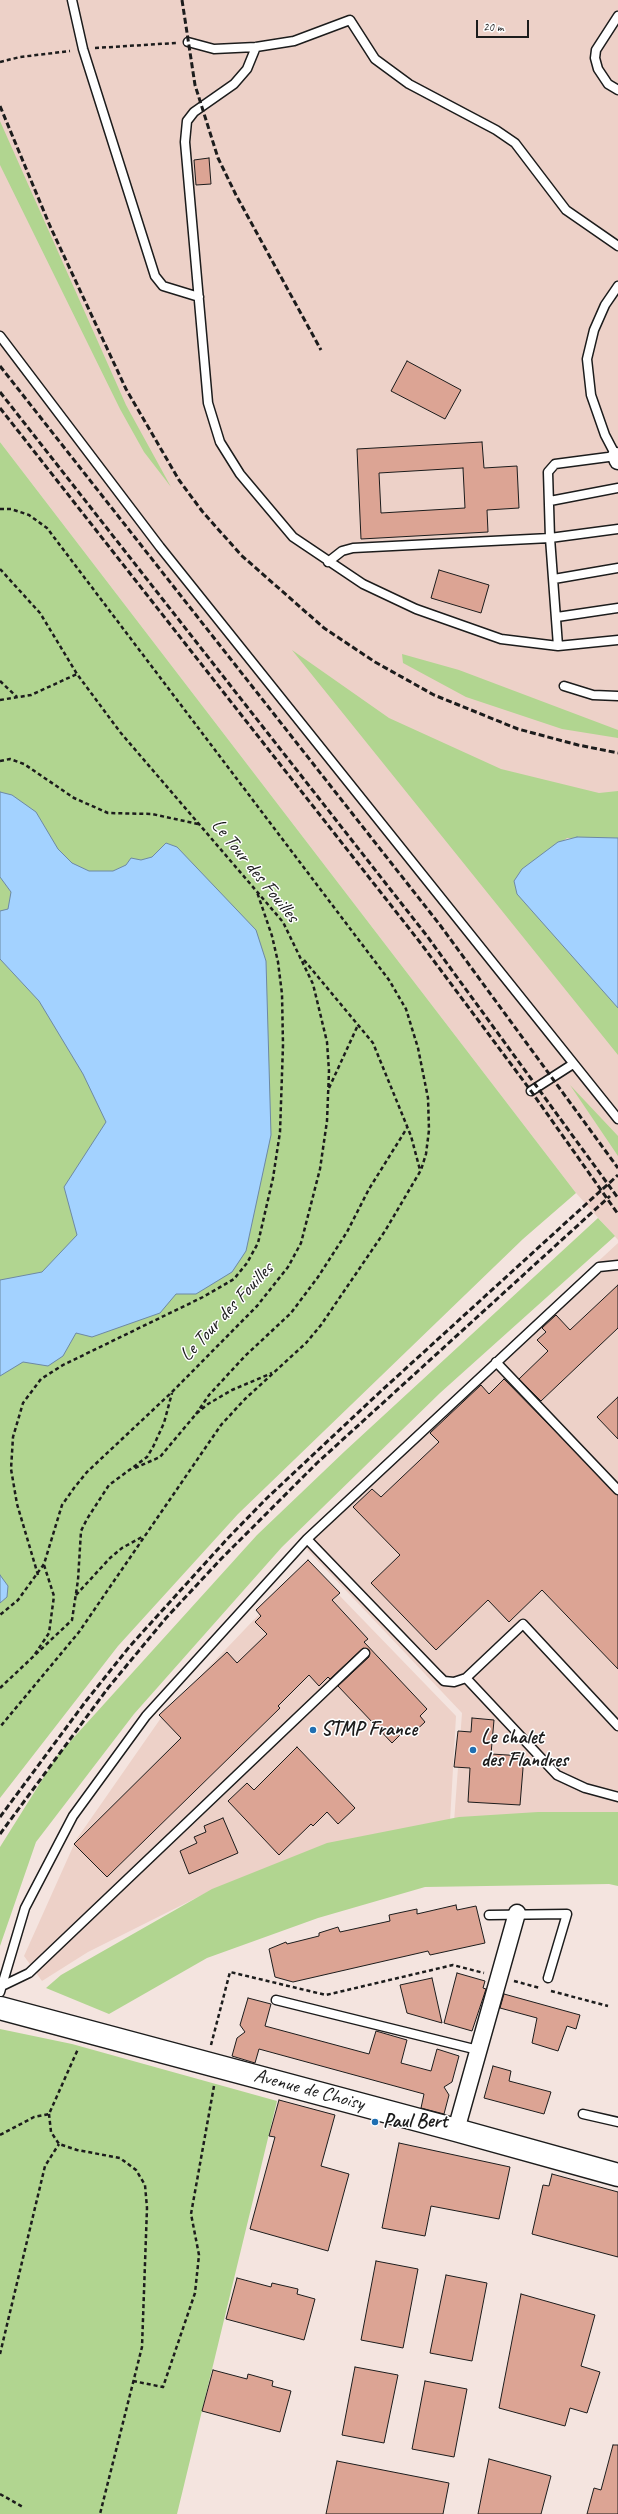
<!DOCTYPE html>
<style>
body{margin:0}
#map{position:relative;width:618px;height:2514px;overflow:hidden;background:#f4e4df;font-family:Caveat,sans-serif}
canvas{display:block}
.scale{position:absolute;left:476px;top:20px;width:53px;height:18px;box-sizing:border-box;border:2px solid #1c1c1c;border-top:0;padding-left:5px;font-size:12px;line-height:14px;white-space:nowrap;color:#1c1c1c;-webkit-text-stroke:3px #fff;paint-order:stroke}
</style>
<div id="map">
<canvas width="618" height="2514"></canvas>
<div class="scale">20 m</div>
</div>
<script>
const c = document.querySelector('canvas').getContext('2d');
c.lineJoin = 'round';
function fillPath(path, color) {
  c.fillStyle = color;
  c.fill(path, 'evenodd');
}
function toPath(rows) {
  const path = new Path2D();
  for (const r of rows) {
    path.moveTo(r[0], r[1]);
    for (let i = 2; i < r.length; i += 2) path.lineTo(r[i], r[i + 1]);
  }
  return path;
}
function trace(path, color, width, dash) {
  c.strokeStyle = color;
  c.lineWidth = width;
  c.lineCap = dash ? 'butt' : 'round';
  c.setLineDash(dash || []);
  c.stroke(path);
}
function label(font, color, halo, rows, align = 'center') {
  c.font = font + ' Caveat,sans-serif';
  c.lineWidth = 3;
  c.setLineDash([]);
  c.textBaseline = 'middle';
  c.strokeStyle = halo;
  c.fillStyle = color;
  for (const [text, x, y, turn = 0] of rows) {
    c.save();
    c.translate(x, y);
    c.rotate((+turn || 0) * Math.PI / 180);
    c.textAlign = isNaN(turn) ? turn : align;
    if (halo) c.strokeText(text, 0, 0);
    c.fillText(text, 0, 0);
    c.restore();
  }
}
fillPath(toPath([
 [0,0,618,0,618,1240,576,1193,0,442],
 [618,1243,618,1843,454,1822,462,1713,298,1540],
 [308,1563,456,1716,450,1821,214,1889,88,1952,42,1981,24,1956,76,1840,163,1715]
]), '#edd1c8');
fillPath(toPath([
 [0,121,126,405,171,487,144,452,120,409,0,165],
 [0,442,576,1193,523,1239,238,1514,118,1646,0,1798],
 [292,650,389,718,501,769,599,793,618,791,618,838,567,838,522,869,514,881,618,1008,618,1055],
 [402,654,459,670,618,730,618,738,562,729,466,697,403,663],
 [570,1085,618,1136,618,1156],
 [598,1218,615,1236,440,1393,282,1547,134,1714,36,1842,0,1946,0,1847,57,1756,257,1535,345,1451],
 [538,1812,618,1812,618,1886,609,1884,425,1887,318,1918,207,1958,109,2014,46,1988,61,1975,212,1889,327,1843,459,1817],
 [0,2029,72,2044,277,2101,177,2514,0,2514]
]), '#b1d590');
const water = toPath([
 [0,792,12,795,36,812,58,849,72,863,89,871,113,871,126,865,131,858,141,860,152,857,166,843,177,847,256,930,266,961,271,1135,246,1251,232,1272,196,1294,176,1294,160,1313,92,1337,76,1333,63,1356,48,1366,23,1362,0,1376,0,1280,42,1272,77,1235,64,1187,106,1122,83,1074,39,1001,0,959,0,911,8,909,11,892,0,877,0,792],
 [577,837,618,838,618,1008,517,894,514,881,522,869,558,842,577,837],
 [0,1575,8,1586,7,1597,0,1603,0,1575]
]);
fillPath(water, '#a3d2ff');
trace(water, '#6d89a4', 1);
const building = toPath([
 [209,158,211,184,196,185,194,160,209,158],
 [407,361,461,390,445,419,391,391,407,361],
 [482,442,484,468,517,466,519,508,487,510,488,532,361,539,357,449,482,442],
 [463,468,465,508,381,513,379,473,463,468],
 [439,570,489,585,481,613,431,598,439,570],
 [618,1285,618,1328,541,1401,519,1379,548,1351,537,1340,546,1332,542,1328,556,1315,570,1330,618,1285],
 [504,1379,618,1495,618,1669,542,1590,509,1622,488,1600,436,1650,371,1583,400,1555,353,1507,372,1489,381,1497,439,1442,430,1433,481,1385,489,1394,504,1379],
 [618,1397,618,1439,597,1417,618,1397],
 [308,1560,340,1593,332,1600,368,1639,364,1642,427,1709,420,1716,425,1722,412,1734,407,1728,392,1743,338,1686,369,1657,369,1650,363,1648,330,1679,328,1677,319,1686,309,1675,278,1706,280,1708,107,1877,74,1844,181,1738,159,1715,227,1652,237,1663,267,1634,255,1622,261,1616,256,1610,308,1560],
 [472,1718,494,1720,491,1754,524,1756,520,1805,468,1802,470,1768,454,1767,458,1731,471,1732,472,1718],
 [297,1747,355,1808,338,1824,327,1812,313,1826,311,1824,279,1855,228,1801,247,1783,254,1790,297,1747],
 [223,1818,238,1853,189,1874,180,1851,197,1843,194,1837,206,1832,204,1826,223,1818],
 [456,1905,457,1910,476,1906,485,1943,430,1955,428,1951,293,1982,275,1977,269,1949,286,1942,287,1944,319,1936,319,1933,338,1927,340,1932,390,1921,389,1915,417,1909,417,1914,456,1905],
 [457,1973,485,1981,483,1988,486,1989,472,2031,444,2023,457,1973],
 [432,1978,442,2023,407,2013,400,1985,432,1978],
 [504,1994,580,2015,576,2029,567,2026,558,2051,532,2043,537,2018,500,2008,504,1994],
 [248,1998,271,2004,265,2026,369,2054,376,2031,407,2040,401,2063,431,2071,437,2049,459,2056,452,2082,444,2087,449,2095,444,2114,421,2108,424,2094,259,2049,255,2063,232,2056,237,2038,245,2032,240,2025,248,1998],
 [493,2066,511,2071,509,2081,551,2092,544,2114,484,2098,493,2066],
 [279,2100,335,2115,321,2166,349,2174,328,2251,250,2229,275,2137,269,2136,279,2100],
 [399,2143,510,2167,499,2219,431,2206,425,2236,382,2228,399,2143],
 [552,2174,618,2192,618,2257,532,2234,543,2185,549,2186,552,2174],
 [376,2261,418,2269,403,2348,361,2340,376,2261],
 [446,2275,487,2283,472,2361,430,2353,446,2275],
 [237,2278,271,2287,272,2283,298,2289,297,2294,315,2299,304,2340,226,2319,237,2278],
 [521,2294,595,2315,581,2366,600,2372,587,2413,570,2408,565,2426,499,2408,521,2294],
 [355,2367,398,2375,384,2443,342,2435,355,2367],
 [213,2370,247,2379,248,2374,273,2381,272,2386,291,2391,280,2432,202,2411,213,2370],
 [425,2381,467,2389,454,2457,412,2449,425,2381],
 [613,2445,618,2445,618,2514,587,2514,594,2488,601,2490,613,2445],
 [489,2459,551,2476,541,2514,478,2514,489,2459],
 [337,2461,449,2483,443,2514,326,2514,337,2461]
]);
fillPath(building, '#dca494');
trace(building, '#1c1c1c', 1);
const lane = toPath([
 [72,0,83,49,155,276,163,286,199,297],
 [618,16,596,50,595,58,598,69,608,84,618,90],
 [188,42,214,49,256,47,294,41,350,20,375,59,409,84,496,130,515,143,566,210,618,246],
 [256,47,247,69,234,84,194,112,187,121,185,142,208,403,220,442,240,474,293,537,363,584,416,609,501,639,558,646,618,640],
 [0,336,160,547,618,1119],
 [550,501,618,488],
 [328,562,342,551,353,548,550,538,618,529],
 [554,579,618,568],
 [557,617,618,608],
 [558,646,550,538,548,472,555,464,616,456,605,435,591,395,587,359,594,330,605,305,618,286],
 [564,686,593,695,618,696],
 [531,1091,573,1064],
 [496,1362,618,1490],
 [307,1539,437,1674,444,1681,454,1682,466,1678,557,1775,585,1788,618,1797],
 [466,1678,523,1624,618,1726],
 [489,1915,567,1914,548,1978],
 [2,1986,29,1973,365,1653],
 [0,1992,25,1908,73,1816,146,1716,307,1539,599,1267,618,1265],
 [276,2000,478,2050],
 [583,2114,618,2122]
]);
const street = toPath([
 [616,456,618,461],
 [456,2130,517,1913]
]);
const secondary = toPath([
 [0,2008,456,2130,618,2175]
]);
trace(lane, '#1c1c1c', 11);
trace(street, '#1c1c1c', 19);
trace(secondary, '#1c1c1c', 25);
trace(toPath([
 [95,48,176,43],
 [0,62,20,57,70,51],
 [0,509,11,509,29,515,47,528,389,980,406,1009,418,1048,428,1098,429,1130,426,1154,421,1170,385,1231,321,1325,306,1343,245,1399,221,1425,79,1632,0,1727],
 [0,569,40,613,77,674,120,732,283,922,313,984,327,1042,329,1071,327,1121,320,1169,301,1243,288,1267,257,1306,172,1392,87,1472,74,1488,62,1505,44,1564,18,1600,0,1615],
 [0,681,17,697],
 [0,700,31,695,77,674],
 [0,761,10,759,24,764,74,798,108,813,152,814,198,824],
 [304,960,373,1043,411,1136,420,1170],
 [329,1088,358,1025],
 [196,1414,209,1395,245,1356,291,1313,318,1277,347,1232,369,1189,407,1128],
 [135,1468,160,1457,196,1414,208,1404,232,1390,272,1373],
 [38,1575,17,1504,11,1469,13,1437,23,1403,41,1379,63,1365,203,1297,234,1279,247,1263,258,1243,273,1178,280,1132,283,1045,282,994,278,962,272,936,257,892],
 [76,1595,110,1558,122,1548,142,1537],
 [35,1654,49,1633,54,1596,44,1565],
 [0,1688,72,1620,78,1580,81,1531,87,1519,109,1485,147,1457,153,1447,164,1423,172,1393],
 [514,1981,540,1988],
 [551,1991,608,2006],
 [211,2045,230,1972,326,1995,453,1965,484,1973],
 [49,2114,51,2132,59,2144,77,2150,120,2158,136,2170,145,2185,147,2208,142,2347,100,2514],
 [0,2135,34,2117,49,2114,78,2049],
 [0,2354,45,2166,59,2144],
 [133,2381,163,2387,195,2293,199,2255,191,2214,214,2086],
 [0,2494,23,2507]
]), '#1c1c1c', 2.5, [4, 3]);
trace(lane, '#fff', 8);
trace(street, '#fff', 16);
trace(secondary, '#fff', 22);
trace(toPath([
 [182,0,195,85,218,158,236,195,321,350],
 [0,106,50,226,126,389,179,480,202,511,241,555,324,628,375,662,434,695,518,729,578,745,618,753],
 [0,366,440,925,618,1168],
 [0,392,427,936,618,1198],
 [0,408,419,941,531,1091,618,1214],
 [0,1817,86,1701,130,1646,228,1538,267,1498,380,1392,618,1175],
 [0,1834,108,1688,166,1618,221,1559,317,1463,610,1196]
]), '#1c1c1c', 3, [6, 3]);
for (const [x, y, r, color] of [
 [313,1730,4,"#1f6fb2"],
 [473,1750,4,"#1f6fb2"],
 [375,2122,4,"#1f6fb2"]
]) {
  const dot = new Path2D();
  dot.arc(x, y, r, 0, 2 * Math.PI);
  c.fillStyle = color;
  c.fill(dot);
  trace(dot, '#fff', 1.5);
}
label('20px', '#1c1c1c', '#fff', [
 ["Le Tour des Fouilles",255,871,51],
 ["Le Tour des Fouilles",227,1312,-47],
 ["Avenue de Choisy",309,2090,15]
]);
label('bold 20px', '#1c1c1c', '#fff', [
 ["STMP France",321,1730],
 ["Le chalet",481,1738],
 ["des Flandres",481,1761],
 ["Paul Bert",383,2122]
], 'left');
</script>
